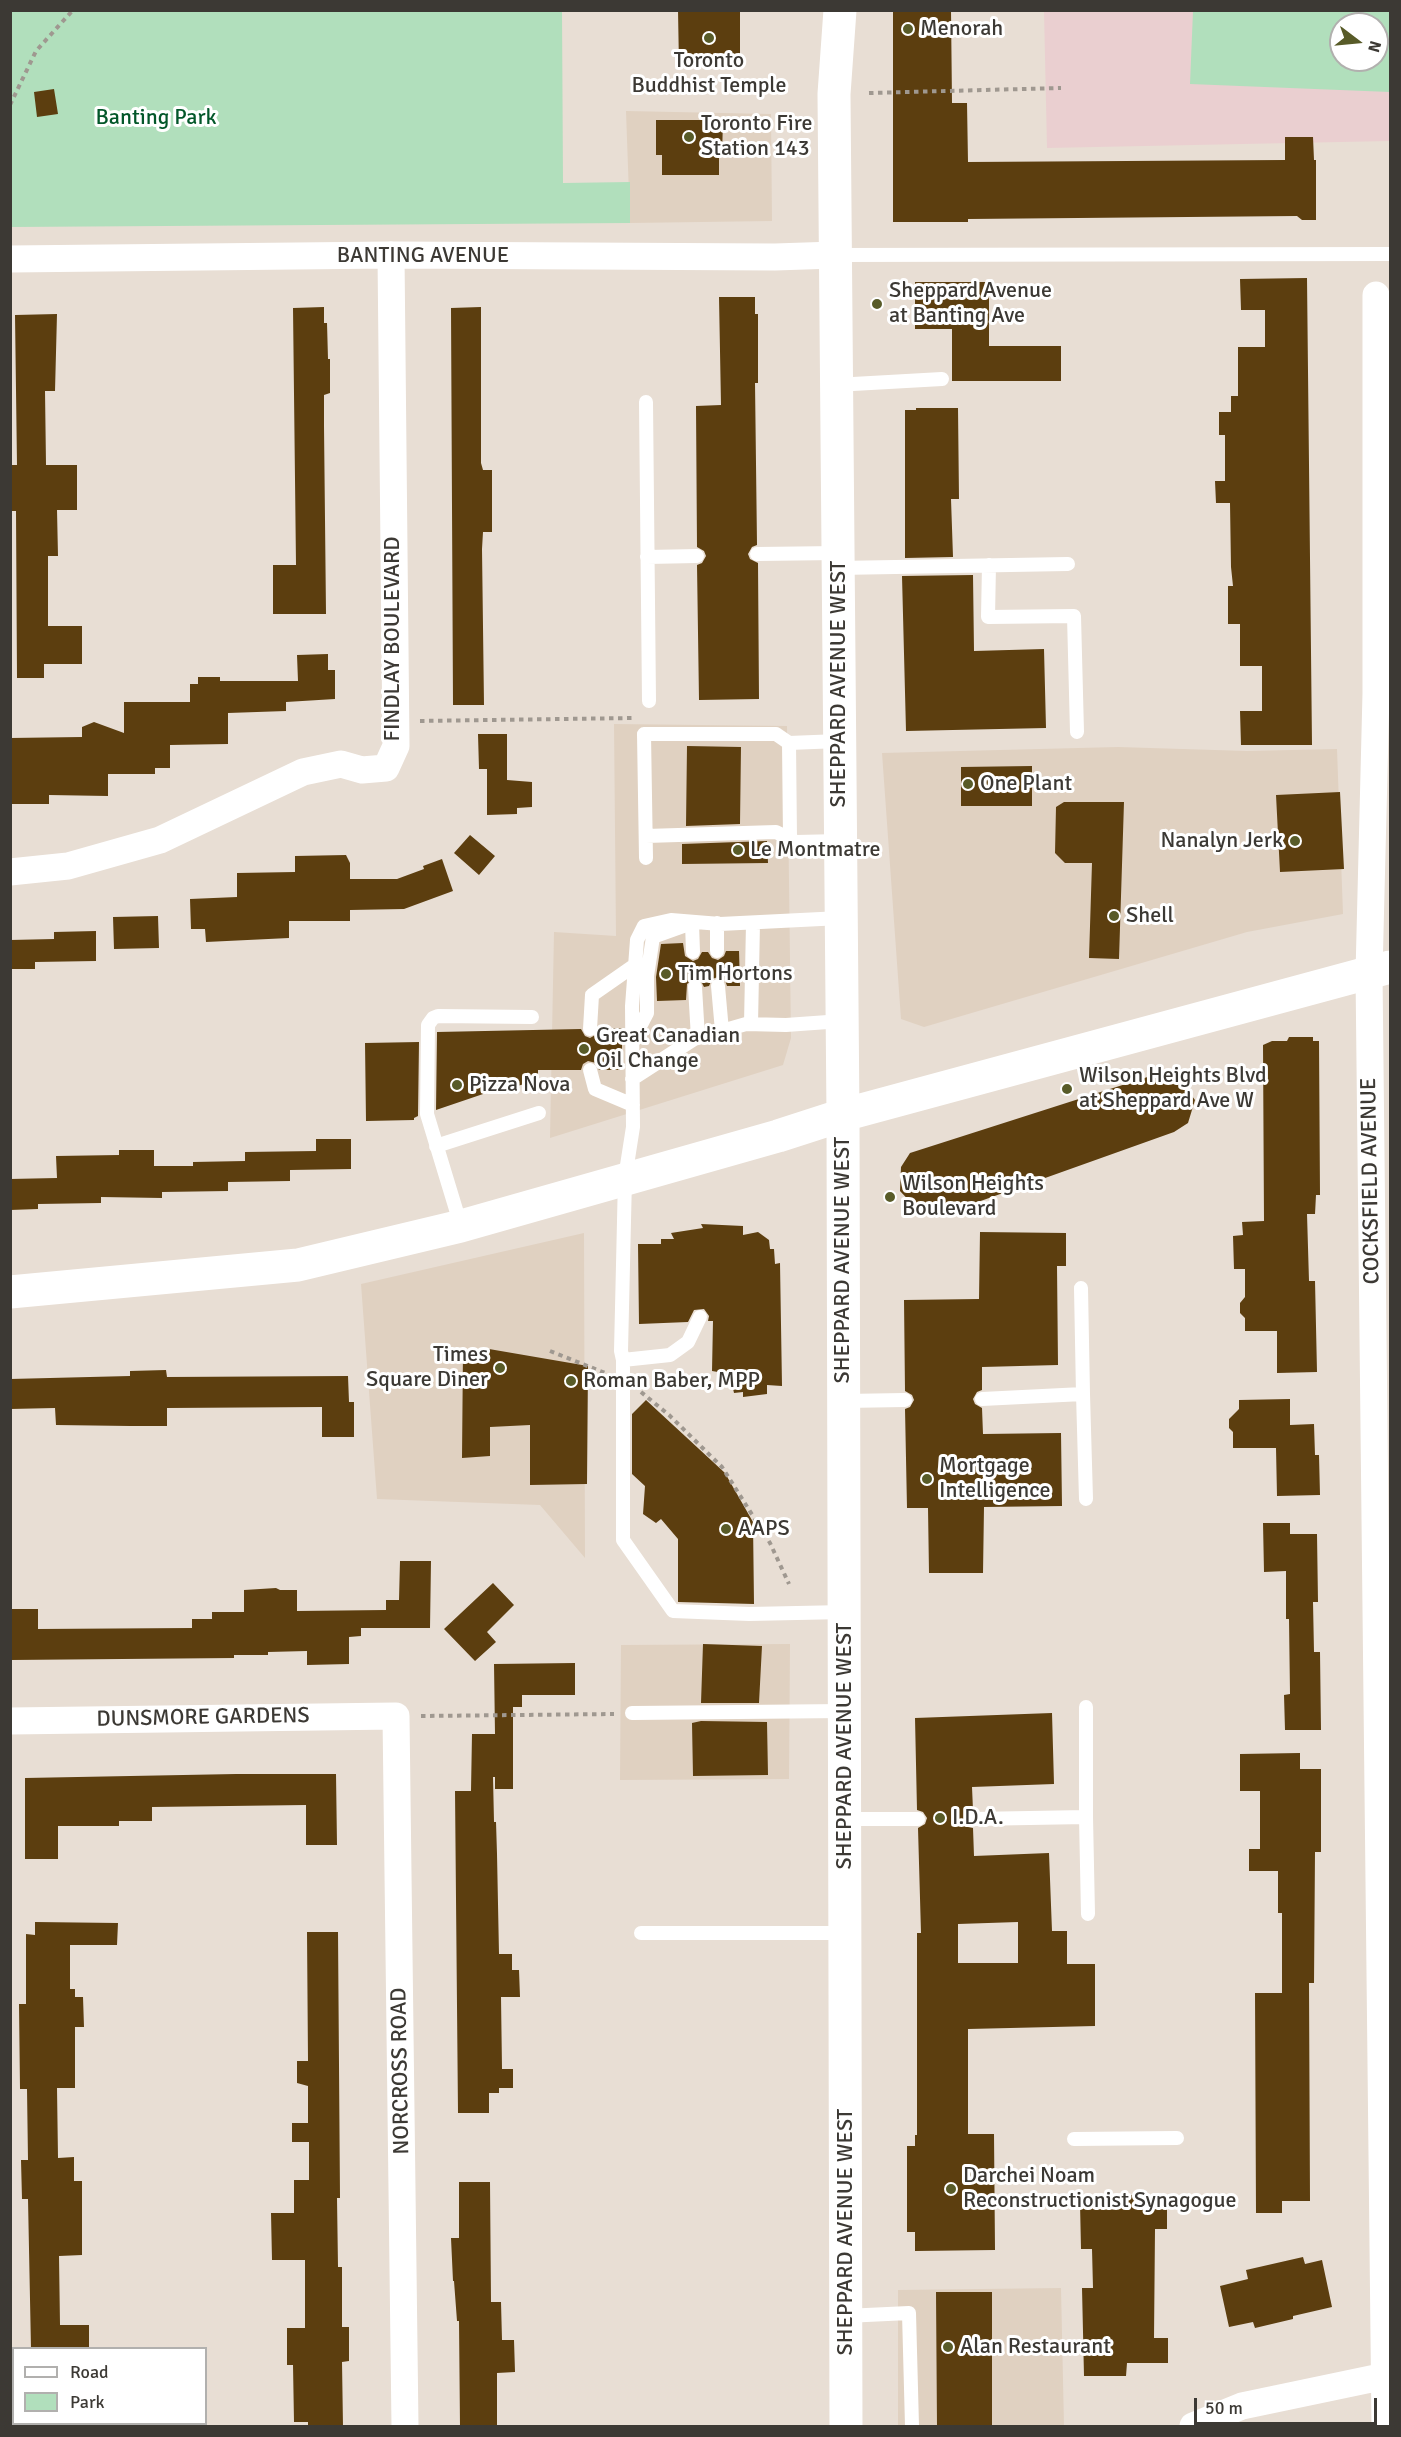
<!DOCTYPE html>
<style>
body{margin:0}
#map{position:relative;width:1401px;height:2437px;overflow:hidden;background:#e8ded4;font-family:Signika,sans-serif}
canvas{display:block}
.frame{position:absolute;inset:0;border:12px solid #3c3934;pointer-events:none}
.legend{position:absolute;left:12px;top:2347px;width:195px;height:78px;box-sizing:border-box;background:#fff;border:2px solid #b1b0ae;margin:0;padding:8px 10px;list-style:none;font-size:18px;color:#3c3934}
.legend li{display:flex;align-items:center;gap:12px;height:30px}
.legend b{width:30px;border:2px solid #b1b0ae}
.north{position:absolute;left:1329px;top:12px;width:60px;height:60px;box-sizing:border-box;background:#fff;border:2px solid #b1b0ae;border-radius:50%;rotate:106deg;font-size:16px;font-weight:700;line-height:24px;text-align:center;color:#3c3934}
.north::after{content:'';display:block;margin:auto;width:21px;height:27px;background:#585b28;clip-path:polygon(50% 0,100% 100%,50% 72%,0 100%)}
.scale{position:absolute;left:1194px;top:2398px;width:183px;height:27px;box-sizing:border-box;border:3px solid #3c3934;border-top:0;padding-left:8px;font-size:18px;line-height:21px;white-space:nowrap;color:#3c3934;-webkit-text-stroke:4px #fff;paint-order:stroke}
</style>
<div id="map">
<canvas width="1401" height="2437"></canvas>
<div class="frame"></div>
<ul class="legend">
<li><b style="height:8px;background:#fff"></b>Road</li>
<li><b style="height:16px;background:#b1dfbc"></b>Park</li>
</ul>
<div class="north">N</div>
<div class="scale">50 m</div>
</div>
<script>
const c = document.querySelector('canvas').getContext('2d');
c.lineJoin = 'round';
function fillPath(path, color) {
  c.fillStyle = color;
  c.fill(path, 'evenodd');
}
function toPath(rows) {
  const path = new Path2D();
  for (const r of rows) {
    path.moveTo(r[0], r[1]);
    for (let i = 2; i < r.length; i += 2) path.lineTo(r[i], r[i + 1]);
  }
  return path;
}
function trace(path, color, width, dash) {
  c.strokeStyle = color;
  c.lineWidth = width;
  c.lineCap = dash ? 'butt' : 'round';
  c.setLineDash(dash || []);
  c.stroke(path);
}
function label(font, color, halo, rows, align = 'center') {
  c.font = font + ' Signika,sans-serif';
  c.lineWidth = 6;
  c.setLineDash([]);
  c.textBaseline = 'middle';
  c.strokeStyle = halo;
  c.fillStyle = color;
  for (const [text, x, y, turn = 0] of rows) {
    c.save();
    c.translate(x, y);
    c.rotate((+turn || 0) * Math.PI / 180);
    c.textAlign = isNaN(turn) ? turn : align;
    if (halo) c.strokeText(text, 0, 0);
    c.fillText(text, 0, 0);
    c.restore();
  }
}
fillPath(toPath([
 [626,111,771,114,772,221,630,223],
 [614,724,787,726,791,1038,783,1065,550,1138,554,932,616,936],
 [1118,747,1247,751,1337,749,1343,914,1247,932,924,1027,901,1019,882,753],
 [584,1233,585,1558,540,1505,377,1499,361,1284],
 [790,1644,789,1779,620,1780,621,1645],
 [1061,2288,1064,2426,898,2426,898,2290]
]), '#e0d1c1');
fillPath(toPath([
 [1044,11,1390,11,1390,141,1047,148],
 [1341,24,1377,24,1377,60,1341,60]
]), '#eacfd0');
fillPath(toPath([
 [10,11,562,11,563,183,630,182,630,223,11,227],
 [1193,11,1390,11,1390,92,1190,84],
 [1341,24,1377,24,1377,60,1341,60]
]), '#b1dfbc');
fillPath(toPath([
 [678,10,740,10,740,65,679,66],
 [893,10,951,10,952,103,967,103,968,162,1285,160,1285,137,1313,137,1314,160,1316,160,1316,220,1302,220,1297,216,968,219,968,222,893,222],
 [54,89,58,114,37,117,34,92],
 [656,120,723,120,722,156,719,156,719,175,662,175,662,155,656,155],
 [1307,278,1312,745,1241,745,1240,711,1262,711,1262,666,1240,666,1240,624,1228,624,1228,586,1233,586,1231,567,1230,503,1216,503,1215,481,1225,481,1225,435,1219,435,1219,412,1231,412,1231,396,1238,396,1238,347,1265,347,1265,310,1241,310,1240,279],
 [915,282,989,282,989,346,1061,346,1061,381,952,381,952,329,915,329],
 [719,297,755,297,755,314,758,314,758,383,755,383,757,545,752,547,748,554,750,559,758,563,759,699,699,700,697,565,702,563,706,556,704,551,697,547,696,406,721,405],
 [324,307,324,323,327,323,328,359,330,359,330,393,324,395,324,426,326,614,273,614,273,565,296,565,293,308],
 [481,307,481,463,483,470,492,470,492,532,483,532,482,549,484,705,453,705,451,308],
 [57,314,55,391,45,391,46,465,77,465,77,510,57,510,58,556,48,556,48,626,82,626,82,664,44,664,44,678,17,678,16,511,10,511,10,465,17,465,15,315],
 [916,408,958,408,959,499,951,499,953,557,905,558,905,410,916,410],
 [973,575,974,651,1044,649,1046,728,906,731,902,576],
 [328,654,328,670,335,670,335,699,286,702,286,711,228,713,228,744,170,745,170,768,155,768,155,774,108,774,108,796,49,795,49,804,10,804,10,738,82,737,82,727,94,722,124,733,124,702,190,702,190,684,198,684,198,677,220,677,220,681,298,681,297,655],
 [478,734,507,734,507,780,532,782,532,807,517,808,517,814,487,815,487,769,479,769],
 [687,746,741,747,740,824,686,826],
 [1032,766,1032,806,961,806,961,767],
 [1340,792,1344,869,1280,872,1276,795],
 [1064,802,1124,802,1119,959,1089,958,1092,863,1065,863,1055,853,1056,807],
 [470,835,495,856,479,875,454,853],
 [767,841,768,863,682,864,682,844],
 [346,855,350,863,350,879,397,879,424,869,423,866,442,859,453,891,404,909,350,910,350,921,289,921,289,938,206,942,205,929,191,929,190,899,237,897,237,873,295,872,295,856],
 [158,916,159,948,114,949,113,917],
 [96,931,96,961,35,962,35,969,10,969,10,940,54,939,54,932],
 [683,943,685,956,693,961,698,959,702,952,708,952,712,958,718,960,724,956,726,951,739,951,740,986,727,986,725,980,718,977,712,979,709,986,704,987,700,979,694,978,687,984,686,1000,657,1001,656,977,661,944],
 [599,1028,622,1028,622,1070,599,1070,596,1063,588,1061,583,1064,581,1070,538,1070,538,1080,490,1094,489,1092,436,1110,437,1032,581,1029,585,1036,590,1038,597,1034],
 [1289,1037,1313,1037,1313,1041,1319,1041,1320,1195,1316,1195,1315,1214,1307,1214,1309,1281,1315,1281,1317,1372,1277,1373,1277,1331,1245,1331,1245,1318,1240,1313,1240,1303,1245,1297,1245,1269,1234,1269,1233,1236,1243,1235,1242,1222,1264,1221,1263,1045,1272,1041,1287,1041],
 [419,1042,418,1116,414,1118,414,1120,366,1121,365,1043],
 [1160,1073,1182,1083,1195,1100,1188,1123,1174,1132,947,1213,918,1210,900,1191,901,1167,910,1153],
 [316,1139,351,1139,351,1169,290,1170,290,1181,228,1182,228,1191,162,1192,162,1198,101,1197,101,1203,38,1204,38,1209,10,1210,10,1179,57,1178,56,1156,119,1155,119,1150,154,1150,154,1166,193,1166,193,1162,245,1161,245,1152,316,1151],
 [701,1224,743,1226,743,1235,758,1232,769,1240,770,1249,774,1249,775,1264,780,1263,782,1386,767,1385,767,1394,743,1397,743,1392,734,1393,732,1384,723,1385,718,1372,712,1371,713,1321,708,1321,709,1316,704,1309,694,1310,688,1322,639,1324,638,1244,661,1244,661,1239,674,1239,671,1233,703,1228],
 [980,1232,1066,1233,1066,1266,1057,1266,1058,1365,982,1367,982,1390,977,1392,973,1399,975,1404,982,1408,983,1434,1061,1433,1062,1506,984,1507,983,1573,929,1573,928,1508,907,1508,905,1409,910,1407,914,1400,912,1395,905,1391,904,1300,979,1299],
 [489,1349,588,1366,587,1484,530,1485,530,1425,490,1427,490,1456,462,1458,463,1350],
 [166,1370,167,1377,348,1376,349,1402,354,1402,354,1437,322,1437,322,1407,167,1408,167,1426,130,1426,56,1425,55,1408,10,1409,10,1379,130,1376,130,1371],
 [1290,1399,1290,1425,1314,1424,1315,1455,1319,1455,1320,1495,1277,1496,1276,1448,1233,1448,1233,1432,1229,1428,1229,1419,1239,1409,1239,1400],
 [646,1400,725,1473,753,1522,754,1604,678,1602,678,1539,661,1519,656,1523,643,1514,645,1486,632,1474,632,1414],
 [1263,1523,1290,1523,1290,1534,1317,1534,1318,1602,1313,1602,1314,1652,1320,1652,1321,1730,1285,1730,1284,1695,1290,1694,1289,1619,1286,1619,1286,1571,1264,1572],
 [400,1561,431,1561,430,1628,361,1628,361,1636,349,1637,349,1664,307,1665,307,1651,268,1652,268,1655,234,1655,234,1658,10,1660,10,1609,38,1609,38,1629,192,1628,192,1619,212,1619,212,1612,244,1612,244,1590,276,1588,280,1590,297,1590,297,1611,386,1610,386,1600,399,1600],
 [493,1583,514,1605,487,1632,496,1642,475,1661,444,1629],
 [703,1644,762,1646,759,1703,701,1703],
 [575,1663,575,1695,522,1695,522,1707,513,1707,513,1789,495,1789,495,1777,493,1777,494,1822,496,1822,497,1854,499,1954,512,1954,512,1970,519,1970,520,1997,501,1997,502,2069,513,2069,513,2088,499,2088,499,2093,489,2093,489,2113,458,2113,455,1791,471,1791,472,1734,495,1734,494,1664],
 [1052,1713,1054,1784,972,1787,973,1810,965,1814,964,1820,968,1827,973,1828,974,1856,1049,1853,1052,1931,1067,1931,1067,1964,1095,1964,1095,2026,968,2029,968,2134,994,2134,995,2250,915,2251,915,2232,907,2232,907,2146,915,2146,915,2135,917,2135,917,1933,921,1933,918,1828,925,1824,927,1818,923,1812,917,1810,915,1718],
 [1018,1922,1018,1963,958,1963,958,1924],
 [701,1721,767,1722,768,1775,693,1776,692,1723],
 [1300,1753,1300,1769,1321,1769,1321,1852,1315,1852,1314,1983,1309,1983,1310,2201,1282,2201,1282,2213,1256,2213,1255,1993,1282,1993,1282,1913,1278,1913,1278,1871,1249,1871,1249,1849,1260,1849,1260,1791,1240,1791,1240,1754],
 [236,1774,336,1774,337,1845,306,1845,306,1805,152,1807,152,1821,119,1821,119,1826,58,1826,58,1859,25,1859,25,1778],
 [35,1922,118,1923,117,1945,70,1945,70,1989,75,1989,75,1997,83,1997,84,2027,75,2027,75,2088,57,2088,58,2158,74,2157,74,2181,82,2181,82,2255,59,2256,60,2325,89,2325,89,2349,31,2349,28,2199,22,2199,21,2160,28,2160,27,2089,20,2089,19,2004,26,2004,26,1934,35,1935],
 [307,1932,338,1932,340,2198,337,2198,338,2267,342,2267,342,2327,349,2327,349,2361,342,2362,343,2427,308,2427,308,2422,294,2422,293,2365,287,2365,287,2328,305,2328,305,2260,272,2260,271,2213,294,2213,294,2180,309,2180,309,2142,292,2142,292,2123,308,2123,308,2086,297,2083,297,2061,308,2061],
 [459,2182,490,2182,491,2302,501,2302,502,2340,514,2340,515,2372,497,2373,497,2427,460,2427,459,2321,457,2321,454,2281,453,2281,451,2238,459,2238],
 [1142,2195,1142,2203,1167,2203,1167,2229,1155,2229,1154,2338,1168,2338,1168,2363,1127,2363,1126,2376,1084,2376,1082,2288,1093,2288,1092,2249,1081,2249,1080,2203,1099,2203,1099,2196],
 [1303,2257,1305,2264,1322,2260,1332,2307,1293,2316,1293,2319,1255,2328,1253,2322,1229,2327,1220,2286,1248,2279,1246,2270],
 [936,2292,992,2292,992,2427,937,2427]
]), '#5c3e0f');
trace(toPath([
 [869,93,1061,88],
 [10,105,36,51,73,10],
 [420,721,635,718],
 [550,1351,605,1373],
 [641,1392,669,1415,722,1467,770,1543,789,1584],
 [421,1716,614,1714]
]), '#9f9890', 4, [4.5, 4.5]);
trace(toPath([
 [835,255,1390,254],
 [835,385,942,379],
 [646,402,649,701],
 [757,554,838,553],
 [647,557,697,556],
 [989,565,988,617,1074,616,1077,732],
 [838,568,1068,564],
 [646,836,776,832,796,842,840,841],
 [790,838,789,743,839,741],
 [646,858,644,734,776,734,789,743],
 [841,918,720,924,671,920,644,926,637,940,632,1006,633,1127,625,1178,621,1351,623,1360,623,1540,673,1611,749,1614,845,1612],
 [717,923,717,951],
 [718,986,722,1031],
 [695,987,698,1038],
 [751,1024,753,923],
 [590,1029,592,995,635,965],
 [633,1040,647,1013,647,976,653,937,692,923,693,952],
 [590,1070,595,1089,633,1105],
 [632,1079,694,1039,746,1024,786,1025,842,1021],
 [436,1146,539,1113],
 [461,1226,427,1114,428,1025,433,1018,438,1016,532,1017],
 [1081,1288,1083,1394],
 [623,1360,670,1355,688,1342,700,1317],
 [982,1399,1083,1394,1086,1499],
 [844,1401,905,1400],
 [1086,1707,1086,1817],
 [632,1713,845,1711],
 [846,1819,918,1819],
 [973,1819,1086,1817,1088,1914],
 [641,1933,846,1933],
 [1074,2139,1177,2138],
 [845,2316,909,2313,912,2426]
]), '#fff', 14);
trace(toPath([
 [10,259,391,255,775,257,835,255],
 [1376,295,1376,693,1369,973,1385,2426],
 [10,872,68,866,160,840,303,772,341,764,362,770,386,768,396,746,391,255],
 [10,1721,396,1716,405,2426],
 [1193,2426,1242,2406,1390,2375]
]), '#fff', 27);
trace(toPath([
 [840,10,834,94,843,1115,846,2426],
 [10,1292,298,1265,461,1226,778,1136,843,1115,1390,967]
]), '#fff', 33);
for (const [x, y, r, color] of [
 [908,29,6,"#585b28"],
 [709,38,6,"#585b28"],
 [689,137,6,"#585b28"],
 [877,304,6,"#585b28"],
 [968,784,6,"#585b28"],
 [1295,841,6,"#585b28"],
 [738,850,6,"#585b28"],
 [1114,916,6,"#585b28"],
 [666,974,6,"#585b28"],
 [584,1049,6,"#585b28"],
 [457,1085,6,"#585b28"],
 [1067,1089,6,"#585b28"],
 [890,1197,6,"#585b28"],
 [500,1368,6,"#585b28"],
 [571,1381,6,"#585b28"],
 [927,1479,6,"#585b28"],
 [726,1529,6,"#585b28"],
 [940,1818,6,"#585b28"],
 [951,2189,6,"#585b28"],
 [948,2347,6,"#585b28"]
]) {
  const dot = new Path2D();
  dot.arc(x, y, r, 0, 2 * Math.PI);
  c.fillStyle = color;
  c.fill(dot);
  trace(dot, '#fff', 2);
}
label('22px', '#3c3934', '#fff', [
 ["Menorah",920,29],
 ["Toronto",709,61,"center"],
 ["Buddhist Temple",709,86,"center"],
 ["Toronto Fire",701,124],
 ["Station 143",701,149],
 ["Sheppard Avenue",889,291],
 ["at Banting Ave",889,316],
 ["One Plant",980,784],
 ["Nanalyn Jerk",1283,841,"right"],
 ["Le Montmatre",750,850],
 ["Shell",1126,916],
 ["Tim Hortons",678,974],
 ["Great Canadian",596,1036],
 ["Oil Change",596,1061],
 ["Wilson Heights Blvd",1079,1076],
 ["at Sheppard Ave W",1079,1101],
 ["Pizza Nova",469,1085],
 ["Wilson Heights",902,1184],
 ["Boulevard",902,1209],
 ["Times",488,1355,"right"],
 ["Square Diner",488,1380,"right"],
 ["Roman Baber, MPP",583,1381],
 ["Mortgage",939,1466],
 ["Intelligence",939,1491],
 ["AAPS",738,1529],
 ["I.D.A.",952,1818],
 ["Darchei Noam",963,2176],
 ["Reconstructionist Synagogue",963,2201],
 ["Alan Restaurant",960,2347]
], 'left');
label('22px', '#03572a', '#fff', [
 ["Banting Park",156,118]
]);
label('22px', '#3c3934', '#fff', [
 ["BANTING AVENUE",423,256],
 ["FINDLAY BOULEVARD",393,639,-90],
 ["SHEPPARD AVENUE WEST",839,684,-90],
 ["COCKSFIELD AVENUE",1371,1181,-91],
 ["SHEPPARD AVENUE WEST",843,1260,-90],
 ["DUNSMORE GARDENS",203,1718,-1],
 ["SHEPPARD AVENUE WEST",845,1746,-90],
 ["NORCROSS ROAD",401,2071,-91],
 ["SHEPPARD AVENUE WEST",846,2232,-90]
]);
</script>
